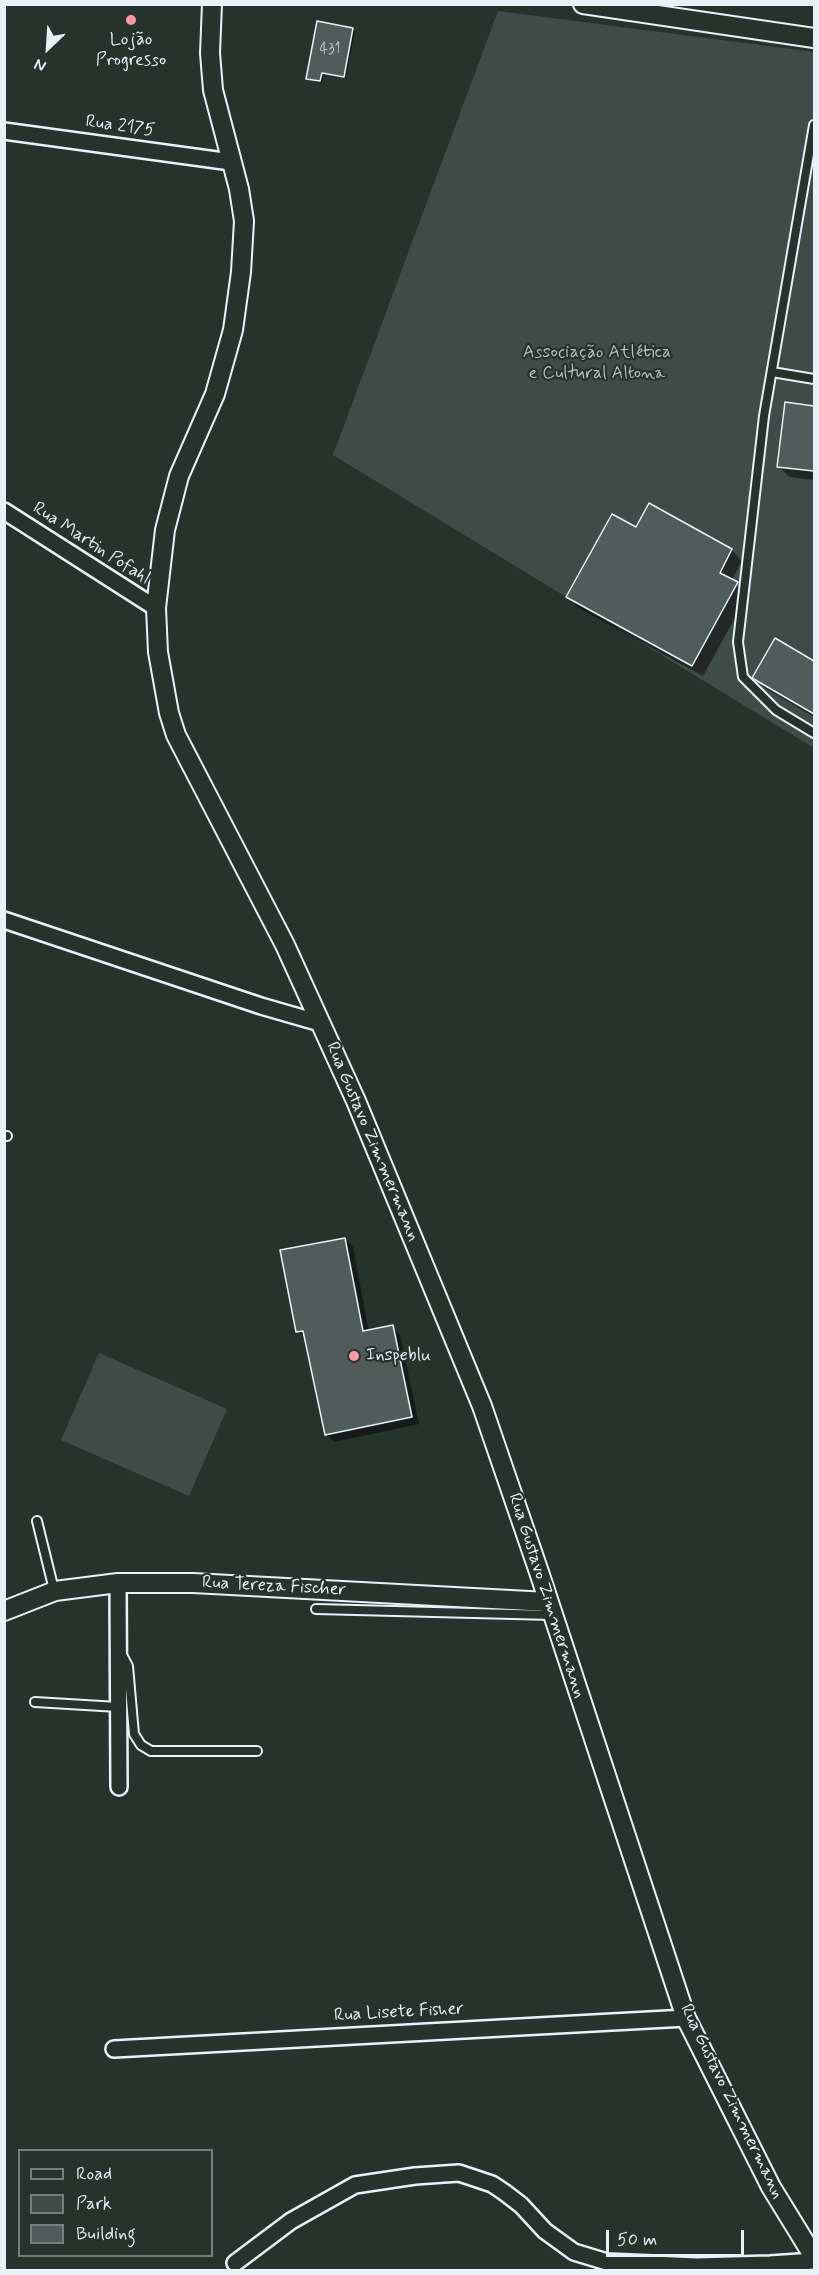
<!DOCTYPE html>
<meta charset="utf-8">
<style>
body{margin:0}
#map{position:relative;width:819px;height:2275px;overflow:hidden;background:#26332d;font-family:Mynerve,sans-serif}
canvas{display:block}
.frame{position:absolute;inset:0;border:6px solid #e8f1f8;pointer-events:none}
.legend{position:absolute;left:18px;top:2149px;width:195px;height:108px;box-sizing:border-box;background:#26332d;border:2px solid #747f7e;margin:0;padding:8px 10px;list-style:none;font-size:18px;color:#e8f1f8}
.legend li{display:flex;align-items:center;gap:12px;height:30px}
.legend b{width:30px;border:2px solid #747f7e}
.north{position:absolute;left:18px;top:18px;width:60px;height:60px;-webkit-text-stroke:4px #26332d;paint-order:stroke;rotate:205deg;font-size:16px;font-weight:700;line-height:24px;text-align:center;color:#e8f1f8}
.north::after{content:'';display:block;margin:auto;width:21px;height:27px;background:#e8f1f8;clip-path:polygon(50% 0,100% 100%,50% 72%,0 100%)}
.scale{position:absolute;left:606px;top:2230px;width:138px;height:27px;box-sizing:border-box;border:3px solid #e8f1f8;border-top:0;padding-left:8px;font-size:18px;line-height:21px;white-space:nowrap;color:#e8f1f8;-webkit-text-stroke:4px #26332d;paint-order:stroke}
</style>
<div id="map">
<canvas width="819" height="2275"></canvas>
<div class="frame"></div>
<ul class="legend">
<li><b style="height:8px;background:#26332d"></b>Road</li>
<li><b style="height:16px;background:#3e4b47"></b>Park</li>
<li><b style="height:16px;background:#505c59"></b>Building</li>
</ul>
<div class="north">N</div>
<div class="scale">50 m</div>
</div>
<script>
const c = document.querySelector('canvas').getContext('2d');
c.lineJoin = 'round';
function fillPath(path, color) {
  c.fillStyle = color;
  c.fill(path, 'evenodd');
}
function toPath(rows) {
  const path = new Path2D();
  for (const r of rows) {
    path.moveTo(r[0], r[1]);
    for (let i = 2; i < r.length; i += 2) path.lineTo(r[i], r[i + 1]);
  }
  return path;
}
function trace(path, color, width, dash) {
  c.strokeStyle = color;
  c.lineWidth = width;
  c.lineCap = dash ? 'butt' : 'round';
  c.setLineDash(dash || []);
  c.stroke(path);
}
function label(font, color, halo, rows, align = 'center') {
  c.font = font + ' Mynerve,sans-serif';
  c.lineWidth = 4.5;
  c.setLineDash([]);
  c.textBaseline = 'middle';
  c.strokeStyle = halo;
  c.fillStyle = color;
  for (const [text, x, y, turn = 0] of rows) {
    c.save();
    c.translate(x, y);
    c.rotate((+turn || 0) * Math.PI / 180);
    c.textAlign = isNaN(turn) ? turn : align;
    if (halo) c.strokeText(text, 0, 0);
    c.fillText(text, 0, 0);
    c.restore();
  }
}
fillPath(toPath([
 [498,11,814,52,814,748,333,455],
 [99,1353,227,1409,189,1496,61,1440]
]), '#3e4b47');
fillPath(toPath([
 [352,29,355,31,346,78,324,74,322,83,310,80,308,78],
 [787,404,814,408,814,480,789,477,779,466],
 [650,505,732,550,742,561,731,581,748,594,703,676,579,608,568,597,637,529],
 [775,640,814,663,814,717,765,688,754,678],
 [345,1239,353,1247,369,1332,392,1327,400,1335,419,1424,334,1442,326,1434,306,1340,298,1332]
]), '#0007');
const building = toPath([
 [317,21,353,28,344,77,322,73,320,81,306,79,317,21],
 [785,402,814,406,814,471,777,467,785,402],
 [649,503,732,549,720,573,738,582,692,666,566,597,612,514,636,527,649,503],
 [775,638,814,661,814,714,752,678,775,638],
 [345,1238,363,1331,393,1325,412,1417,325,1435,303,1331,296,1332,280,1250,345,1238]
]);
fillPath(building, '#505c59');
trace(building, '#e8f1f8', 1.5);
const service = toPath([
 [814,125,764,416,738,642,743,677,776,710,814,733],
 [772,372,814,379],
 [4,1136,7,1136],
 [37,1521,54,1590],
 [316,1609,552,1615],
 [121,1653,128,1666,134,1734,141,1745,151,1751,257,1751],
 [35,1702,118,1707]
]);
const minor = toPath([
 [4,131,231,162],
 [4,511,156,608],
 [4,920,261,1006,320,1023],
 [118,1583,119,1787],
 [114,2049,686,2018],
 [235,2263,291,2221,355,2185,415,2176,459,2173,492,2184,504,2192,521,2205,545,2231,574,2252,607,2262,696,2266,770,2264,814,2261]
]);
const tertiary = toPath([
 [212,4,210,53,213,90,239,189,244,221,241,272,233,330,215,394,179,476,165,530,156,608,158,652,169,713,176,735,285,945,356,1101,482,1406,539,1572,686,2018,771,2187,814,2257],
 [583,4,814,38],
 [4,1611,55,1591,118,1583,193,1583,548,1602]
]);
trace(service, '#e8f1f8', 12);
trace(minor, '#e8f1f8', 20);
trace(tertiary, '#e8f1f8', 22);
trace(service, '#26332d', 8);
trace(minor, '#26332d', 15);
trace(tertiary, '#26332d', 18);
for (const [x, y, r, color] of [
 [131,20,6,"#ff9aa2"],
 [354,1356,6,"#ff9aa2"]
]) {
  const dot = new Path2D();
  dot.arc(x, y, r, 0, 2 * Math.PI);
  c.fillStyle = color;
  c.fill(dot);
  trace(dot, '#26332d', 2);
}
label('15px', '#c2ccd0', null, [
 ["431",330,50]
]);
label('18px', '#e8f1f8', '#26332d', [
 ["Lojão",131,40],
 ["Progresso",131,61],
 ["Inspeblu",366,1356,"left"]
]);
label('18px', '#e8f1f8', '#26332d', [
 ["Rua 2175",120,127,8],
 ["Rua Martin Pofahl",91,544,33],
 ["Rua Gustavo Zimmermann",372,1142,67],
 ["Rua Tereza Fischer",274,1587,3],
 ["Rua Gustavo Zimmermann",546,1596,72],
 ["Rua Lisete Fisher",399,2013,-3],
 ["Rua Gustavo Zimmermann",731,2102,64]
]);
label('18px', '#b5bfc3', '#26332d', [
 ["Associação Atlética",597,353],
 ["e Cultural Altona",597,374]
]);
</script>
